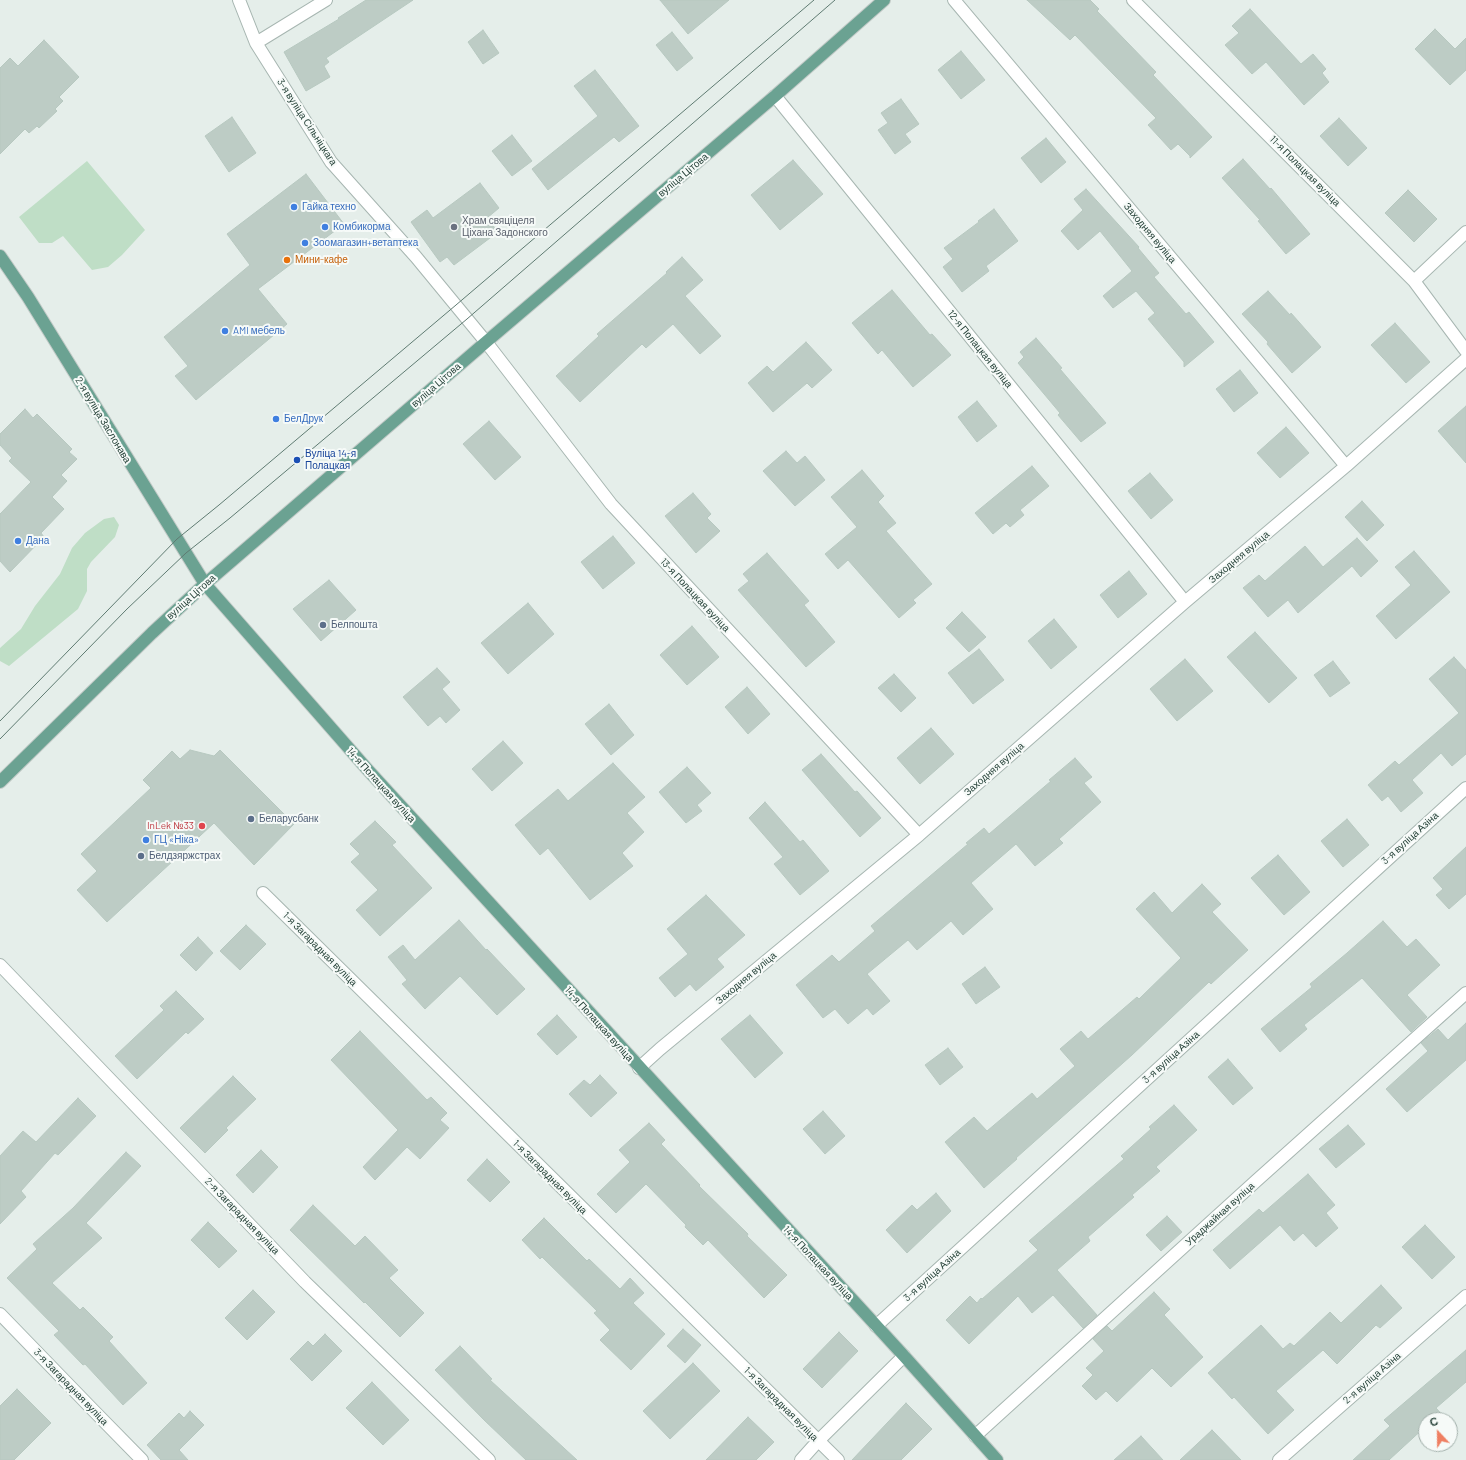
<!DOCTYPE html>
<meta charset="utf-8">
<style>
body{margin:0}
#map{position:relative;width:1466px;height:1460px;overflow:hidden;background:#e5eeea;font-family:Barlow,sans-serif}
canvas{display:block}
.north{position:absolute;left:1418px;top:1412px;width:40px;height:40px;box-sizing:border-box;background:#f6faf8;border:1px solid #a2b0ab;border-radius:50%;rotate:338deg;font-size:11px;font-weight:700;line-height:16px;text-align:center;color:#244037}
.north::after{content:'';display:block;margin:auto;width:14px;height:18px;background:#ef7f62;clip-path:polygon(50% 0,100% 100%,50% 72%,0 100%)}
</style>
<div id="map">
<canvas width="1466" height="1460"></canvas>
<div class="north">С</div>
</div>
<script>
const c = document.querySelector('canvas').getContext('2d');
c.lineJoin = 'round';
function fillPath(path, color) {
  c.fillStyle = color;
  c.fill(path, 'evenodd');
}
function toPath(rows) {
  const path = new Path2D();
  for (const r of rows) {
    path.moveTo(r[0], r[1]);
    for (let i = 2; i < r.length; i += 2) path.lineTo(r[i], r[i + 1]);
  }
  return path;
}
function trace(path, color, width, dash) {
  c.strokeStyle = color;
  c.lineWidth = width;
  c.lineCap = dash ? 'butt' : 'round';
  c.setLineDash(dash || []);
  c.stroke(path);
}
function label(font, color, halo, rows, align = 'center') {
  c.font = font + ' Barlow,sans-serif';
  c.lineWidth = 4;
  c.setLineDash([]);
  c.textBaseline = 'middle';
  c.strokeStyle = halo;
  c.fillStyle = color;
  for (const [text, x, y, turn = 0] of rows) {
    c.save();
    c.translate(x, y);
    c.rotate((+turn || 0) * Math.PI / 180);
    c.textAlign = isNaN(turn) ? turn : align;
    if (halo) c.strokeText(text, 0, 0);
    c.fillText(text, 0, 0);
    c.restore();
  }
}
fillPath(toPath([
 [87,161,145,230,122,255,108,267,92,270,63,236,52,243,39,243,19,217],
 [114,517,119,525,115,537,91,562,87,569,87,591,78,609,9,666,0,661,0,648,21,629,35,606,60,574,72,548,85,533,104,519]
]), '#bfdec6');
const building = toPath([
 [366,0,413,0,326,58,329,62,324,66,330,77,306,91,284,52,339,19,338,18,366,0],
 [660,0,729,0,688,34,660,0],
 [1027,0,1090,0,1099,9,1097,11,1156,72,1153,75,1212,137,1190,158,1190,156,1178,144,1171,150,1148,125,1156,118,1075,35,1070,40,1027,0],
 [1250,9,1301,64,1313,54,1326,69,1322,73,1329,82,1304,105,1266,62,1252,74,1225,45,1239,33,1232,26,1250,9],
 [1435,29,1455,49,1466,38,1466,70,1450,85,1415,49,1435,29],
 [483,30,499,53,483,64,468,42,483,30],
 [672,32,693,58,677,71,656,45,672,32],
 [44,40,79,77,59,97,63,101,55,109,57,111,39,128,37,126,29,133,25,129,0,154,0,68,10,58,18,66,44,40],
 [961,51,985,80,961,99,938,70,961,51],
 [595,70,639,126,619,142,614,137,548,190,532,169,598,116,574,86,595,70],
 [901,99,919,124,905,134,911,142,895,154,878,130,888,123,881,113,901,99],
 [232,117,256,153,229,172,205,136,232,117],
 [1339,118,1367,148,1348,166,1320,136,1339,118],
 [512,135,532,161,512,176,492,151,512,135],
 [1046,138,1066,162,1041,183,1021,158,1046,138],
 [1243,159,1270,189,1271,188,1310,234,1286,254,1258,221,1260,220,1222,178,1243,159],
 [793,160,823,194,780,230,751,195,793,160],
 [306,174,344,224,258,289,287,324,196,400,175,376,188,366,164,337,250,265,227,234,306,174],
 [480,183,499,208,487,218,498,232,454,265,447,257,440,262,411,222,427,210,433,218,480,183],
 [1086,189,1139,247,1138,248,1159,273,1154,277,1186,314,1189,312,1214,342,1184,367,1184,362,1148,319,1155,313,1136,291,1113,308,1103,296,1132,271,1100,231,1078,250,1061,231,1083,210,1074,199,1086,189],
 [1408,190,1437,219,1414,242,1385,213,1408,190],
 [994,209,1018,241,986,266,989,271,962,292,943,267,953,259,944,248,979,222,978,221,994,209],
 [682,257,703,280,685,296,721,336,700,354,673,324,646,348,642,344,580,402,556,376,599,336,597,334,667,273,666,272,682,257],
 [892,290,930,335,932,334,951,355,913,387,882,350,878,354,852,323,892,290],
 [1268,291,1290,315,1291,313,1321,347,1292,373,1267,344,1268,342,1242,314,1268,291],
 [1395,323,1430,362,1406,383,1371,345,1395,323],
 [1036,338,1062,368,1060,369,1106,423,1081,442,1058,415,1060,413,1018,363,1024,357,1020,352,1036,338],
 [806,342,832,370,812,388,807,383,773,412,748,383,767,366,773,372,806,342],
 [1240,370,1258,393,1234,412,1216,389,1240,370],
 [977,401,997,426,977,442,958,417,977,401],
 [1466,406,1466,463,1438,431,1466,406],
 [25,409,33,418,37,414,72,449,69,452,77,459,61,475,67,481,52,497,64,509,41,533,44,537,10,572,0,561,0,514,31,482,9,461,12,458,0,445,0,434,25,409],
 [489,421,521,457,495,480,463,444,489,421],
 [1286,427,1309,453,1280,478,1257,453,1286,427],
 [786,451,797,463,805,456,825,480,795,506,763,471,786,451],
 [1032,466,1049,486,1020,510,1024,515,1010,527,1006,523,993,534,975,513,1032,466],
 [862,470,884,496,878,502,896,523,886,531,932,584,913,600,916,603,899,618,848,560,838,569,825,554,857,527,831,497,862,470],
 [1150,473,1173,500,1151,519,1128,491,1150,473],
 [693,493,711,514,707,518,720,531,696,553,665,516,693,493],
 [1362,501,1384,525,1367,541,1345,517,1362,501],
 [613,536,635,563,603,589,581,562,613,536],
 [1357,538,1378,561,1361,577,1352,566,1298,613,1288,600,1268,617,1243,588,1259,575,1265,581,1305,546,1323,567,1357,538],
 [1414,551,1450,592,1396,639,1376,616,1411,585,1395,567,1414,551],
 [767,553,809,601,804,605,835,642,806,667,738,590,749,581,743,574,767,553],
 [1129,571,1147,594,1118,618,1100,595,1129,571],
 [329,580,356,610,321,641,293,609,329,580],
 [528,603,554,634,508,674,481,643,528,603],
 [962,612,986,637,969,652,946,628,962,612],
 [1054,619,1077,647,1051,669,1028,641,1054,619],
 [692,626,719,657,687,685,660,655,692,626],
 [1255,632,1297,678,1269,703,1227,657,1255,632],
 [979,649,1004,680,973,704,948,673,979,649],
 [1454,657,1466,670,1466,754,1452,766,1441,753,1412,780,1423,793,1401,812,1388,796,1382,801,1368,785,1395,761,1399,765,1459,713,1429,679,1454,657],
 [1185,659,1213,691,1177,721,1150,689,1185,659],
 [1333,661,1350,683,1330,697,1314,675,1333,661],
 [437,668,450,682,442,689,460,710,446,723,440,716,428,726,403,697,437,668],
 [894,674,916,698,901,712,878,688,894,674],
 [747,687,770,714,748,734,725,707,747,687],
 [609,704,634,735,611,755,585,724,609,704],
 [931,728,954,754,920,784,897,758,931,728],
 [503,741,523,763,492,791,472,769,503,741],
 [190,750,214,756,220,750,294,824,254,865,214,823,107,922,77,890,97,871,81,854,151,788,143,780,172,751,180,759,190,750],
 [821,754,855,792,857,791,881,818,860,837,802,770,821,754],
 [1075,758,1092,777,1084,783,1101,802,1059,839,1063,843,1035,866,1016,844,971,883,993,909,963,935,951,921,917,950,908,940,867,974,890,1001,873,1015,867,1008,848,1024,835,1009,823,1018,796,985,832,955,839,962,875,931,871,926,968,844,966,843,984,828,989,834,1051,781,1049,780,1075,758],
 [613,763,645,797,627,813,644,832,622,853,633,866,590,900,548,848,540,855,515,825,558,789,568,801,613,763],
 [687,767,711,793,697,805,702,811,686,823,659,792,687,767],
 [765,802,800,842,803,840,829,871,800,895,774,864,783,857,749,818,765,802],
 [1347,819,1369,845,1343,867,1321,841,1347,819],
 [375,821,396,842,392,845,432,888,380,936,356,910,378,890,351,862,360,854,350,844,375,821],
 [1466,847,1466,894,1449,909,1436,895,1443,889,1433,878,1466,847],
 [1278,855,1310,892,1284,915,1251,878,1278,855],
 [1202,884,1221,904,1212,912,1248,950,1211,984,1209,982,1132,1055,1016,1158,1017,1159,984,1188,945,1142,974,1117,987,1131,1032,1093,1037,1099,1075,1066,1060,1049,1081,1031,1088,1039,1137,997,1139,999,1181,958,1136,909,1154,892,1172,913,1202,884],
 [706,895,745,935,717,959,724,967,696,991,690,984,675,997,659,978,688,954,667,929,706,895],
 [459,920,486,950,487,949,525,989,497,1015,460,976,425,1009,402,984,407,980,388,957,403,945,415,960,459,920],
 [1383,921,1407,947,1416,939,1440,965,1407,995,1427,1017,1411,1032,1362,978,1304,1025,1307,1029,1280,1052,1261,1029,1312,987,1310,984,1347,953,1383,921],
 [246,925,266,944,240,970,220,951,246,925],
 [198,937,213,953,196,971,180,955,198,937],
 [985,967,1000,987,976,1004,962,984,985,967],
 [176,991,204,1019,188,1034,186,1032,137,1079,115,1056,164,1010,160,1006,176,991],
 [557,1015,577,1037,557,1055,537,1034,557,1015],
 [750,1015,783,1053,755,1078,721,1039,750,1015],
 [1466,1023,1466,1060,1407,1112,1386,1089,1428,1051,1421,1043,1438,1029,1448,1040,1466,1023],
 [360,1031,427,1100,431,1097,447,1113,440,1120,449,1128,420,1159,407,1147,375,1180,363,1167,398,1130,331,1060,360,1031],
 [948,1048,963,1067,940,1085,925,1065,948,1048],
 [1228,1059,1253,1088,1233,1105,1208,1077,1228,1059],
 [600,1075,617,1093,591,1117,569,1094,584,1080,590,1085,600,1075],
 [233,1076,256,1099,226,1128,228,1130,205,1153,180,1128,233,1076],
 [78,1098,96,1116,58,1155,55,1153,21,1191,26,1197,0,1224,0,1156,23,1131,36,1142,78,1098],
 [1174,1105,1197,1130,1156,1167,1160,1171,1132,1195,1134,1197,1088,1237,1090,1241,1057,1270,1097,1315,1083,1328,1053,1295,1032,1313,1018,1296,969,1344,946,1320,970,1296,977,1303,981,1298,982,1299,1038,1250,1029,1241,1124,1159,1121,1156,1151,1129,1149,1127,1174,1105],
 [823,1111,845,1136,825,1154,803,1129,823,1111],
 [649,1123,665,1140,661,1144,700,1185,699,1186,748,1234,747,1236,787,1275,764,1298,708,1240,703,1245,685,1227,686,1225,646,1184,616,1213,597,1194,630,1162,619,1150,649,1123],
 [1348,1125,1365,1144,1336,1168,1319,1149,1348,1125],
 [261,1150,278,1167,253,1193,236,1175,261,1150],
 [126,1152,141,1166,86,1223,102,1238,52,1283,80,1310,83,1307,113,1337,109,1341,147,1383,123,1405,85,1364,83,1365,54,1335,59,1331,7,1278,37,1249,33,1244,73,1208,126,1152],
 [487,1159,510,1182,490,1202,467,1180,487,1159],
 [1308,1174,1335,1205,1326,1213,1338,1228,1316,1247,1303,1233,1294,1241,1280,1225,1230,1269,1213,1250,1259,1209,1263,1213,1308,1174],
 [936,1193,951,1211,907,1253,886,1230,912,1205,917,1210,936,1193],
 [313,1205,355,1246,365,1236,398,1270,389,1278,424,1313,400,1337,365,1302,364,1303,290,1230,313,1205],
 [1167,1216,1182,1232,1161,1251,1146,1235,1167,1216],
 [544,1218,587,1261,589,1259,620,1289,630,1278,644,1293,633,1303,665,1334,631,1370,600,1340,610,1330,594,1313,597,1311,542,1257,540,1259,522,1240,544,1218],
 [208,1222,237,1251,219,1268,191,1240,208,1222],
 [1425,1225,1455,1257,1432,1279,1402,1247,1425,1225],
 [1381,1285,1402,1308,1380,1328,1376,1325,1337,1364,1323,1350,1276,1391,1294,1410,1268,1434,1234,1397,1232,1399,1208,1373,1261,1325,1283,1349,1290,1343,1294,1346,1330,1312,1341,1323,1381,1285],
 [253,1290,275,1312,247,1340,225,1318,253,1290],
 [1154,1292,1170,1309,1164,1315,1203,1357,1171,1387,1152,1368,1117,1402,1106,1391,1096,1400,1082,1386,1093,1375,1086,1368,1104,1351,1093,1339,1107,1326,1112,1331,1154,1292],
 [683,1329,701,1345,685,1363,667,1346,683,1329],
 [839,1332,858,1351,822,1388,803,1369,839,1332],
 [325,1334,342,1351,312,1381,290,1359,308,1341,313,1346,325,1334],
 [460,1346,492,1379,490,1380,577,1460,526,1460,484,1420,435,1370,460,1346],
 [1466,1350,1466,1382,1436,1408,1447,1420,1426,1420,1426,1426,1389,1460,1353,1460,1390,1426,1384,1420,1466,1350],
 [693,1363,720,1391,670,1439,643,1411,693,1363],
 [372,1382,409,1420,383,1445,346,1408,372,1382],
 [17,1389,51,1423,14,1460,0,1460,0,1406,17,1389],
 [906,1403,932,1429,901,1460,852,1460,906,1403],
 [190,1411,204,1425,179,1450,188,1460,161,1460,147,1445,179,1413,184,1418,190,1411],
 [748,1417,774,1442,756,1460,706,1460,748,1417],
 [1212,1430,1241,1460,1180,1460,1212,1430],
 [1141,1436,1163,1460,1114,1460,1141,1436]
]);
fillPath(building, '#bdccc5');
trace(building, '#b7c8c0', 1);
const minor = toPath([
 [239,0,256,43,331,162,416,257,486,342,611,504,919,835],
 [954,0,1346,466],
 [1133,0,1414,281,1466,351],
 [256,43,326,0],
 [775,96,1185,602],
 [1414,281,1466,232],
 [263,893,838,1460],
 [0,965,305,1282,489,1460],
 [639,1068,660,1049,919,835,1185,602,1346,466,1466,359],
 [0,1314,94,1411,142,1460],
 [876,1326,1466,788],
 [975,1436,1256,1181,1466,993],
 [801,1460,818,1441,904,1356],
 [1279,1460,1466,1296]
]);
const major = toPath([
 [0,256,28,297,205,584,367,769,904,1356,997,1460],
 [0,782,152,633,205,584,486,342,775,96,884,0]
]);
trace(minor, '#a7b6b1', 14);
trace(major, '#c2cac7', 14);
trace(minor, '#fff', 12);
trace(major, '#6ba292', 12);
trace(toPath([
 [0,721,177,539,219,505,456,305,814,0],
 [0,739,127,609,186,553,230,518,467,319,835,0]
]), '#5f7b72', 1);
for (const [x, y, r, color] of [
 [294,207,4,"#3f7fe0"],
 [325,227,4,"#3f7fe0"],
 [454,227,4,"#6b7280"],
 [305,243,4,"#3f7fe0"],
 [287,260,4,"#e8710a"],
 [225,331,4,"#3f7fe0"],
 [276,419,4,"#3f7fe0"],
 [297,460,4,"#1a4fb4"],
 [18,541,4,"#3f7fe0"],
 [323,625,4,"#5c6f8a"],
 [251,819,4,"#5c6f8a"],
 [202,826,4,"#e0444e"],
 [146,840,4,"#3f7fe0"],
 [141,856,4,"#5c6f8a"]
]) {
  const dot = new Path2D();
  dot.arc(x, y, r, 0, 2 * Math.PI);
  c.fillStyle = color;
  c.fill(dot);
  trace(dot, '#f6faf8', 1.5);
}
label('10px', '#244037', '#f6faf8', [
 ["3-я вуліца Сільніцкага",307,122,57],
 ["11-я Полацкая вуліца",1305,171,45],
 ["вуліца Цітова",683,175,-40],
 ["Заходняя вуліца",1150,233,50],
 ["12-я Полацкая вуліца",980,349,51],
 ["вуліца Цітова",436,385,-41],
 ["2-я вуліца Заслонава",103,420,59],
 ["Заходняя вуліца",1239,557,-40],
 ["13-я Полацкая вуліца",695,595,47],
 ["вуліца Цітова",191,597,-42],
 ["Заходняя вуліца",994,769,-41],
 ["14-я Полацкая вуліца",381,785,48],
 ["3-я вуліца Азіна",1410,838,-42],
 ["1-я Загарадная вуліца",320,949,45],
 ["Заходняя вуліца",746,978,-40],
 ["14-я Полацкая вуліца",599,1024,48],
 ["3-я вуліца Азіна",1171,1057,-42],
 ["1-я Загарадная вуліца",550,1177,45],
 ["Ураджайная вуліца",1220,1214,-42],
 ["2-я Загарадная вуліца",242,1216,46],
 ["14-я Полацкая вуліца",818,1263,47],
 ["3-я вуліца Азіна",932,1275,-42],
 ["2-я вуліца Азіна",1372,1378,-41],
 ["3-я Загарадная вуліца",71,1387,46],
 ["1-я Загарадная вуліца",781,1404,45]
]);
label('10px', '#366cbe', '#f6faf8', [
 ["Гайка техно",302,207],
 ["Комбикорма",333,227],
 ["Зоомагазин+ветаптека",313,243],
 ["AMI мебель",233,331],
 ["БелДрук",284,419],
 ["Дана",26,541],
 ["ГЦ «Ніка»",154,840]
], 'left');
label('10px', '#5b616d', '#f6faf8', [
 ["Храм свяціцеля",462,221],
 ["Ціхана Задонского",462,233]
], 'left');
label('10px', '#c56008', '#f6faf8', [
 ["Мини-кафе",295,260]
], 'left');
label('10px', '#164399', '#f6faf8', [
 ["Вуліца 14-я",305,454],
 ["Полацкая",305,466]
], 'left');
label('10px', '#4e5e75', '#f6faf8', [
 ["Белпошта",331,625],
 ["Беларусбанк",259,819],
 ["Белдзяржстрах",149,856]
], 'left');
label('10px', '#be3a42', '#f6faf8', [
 ["InLek №33",194,826]
], 'right');
</script>
